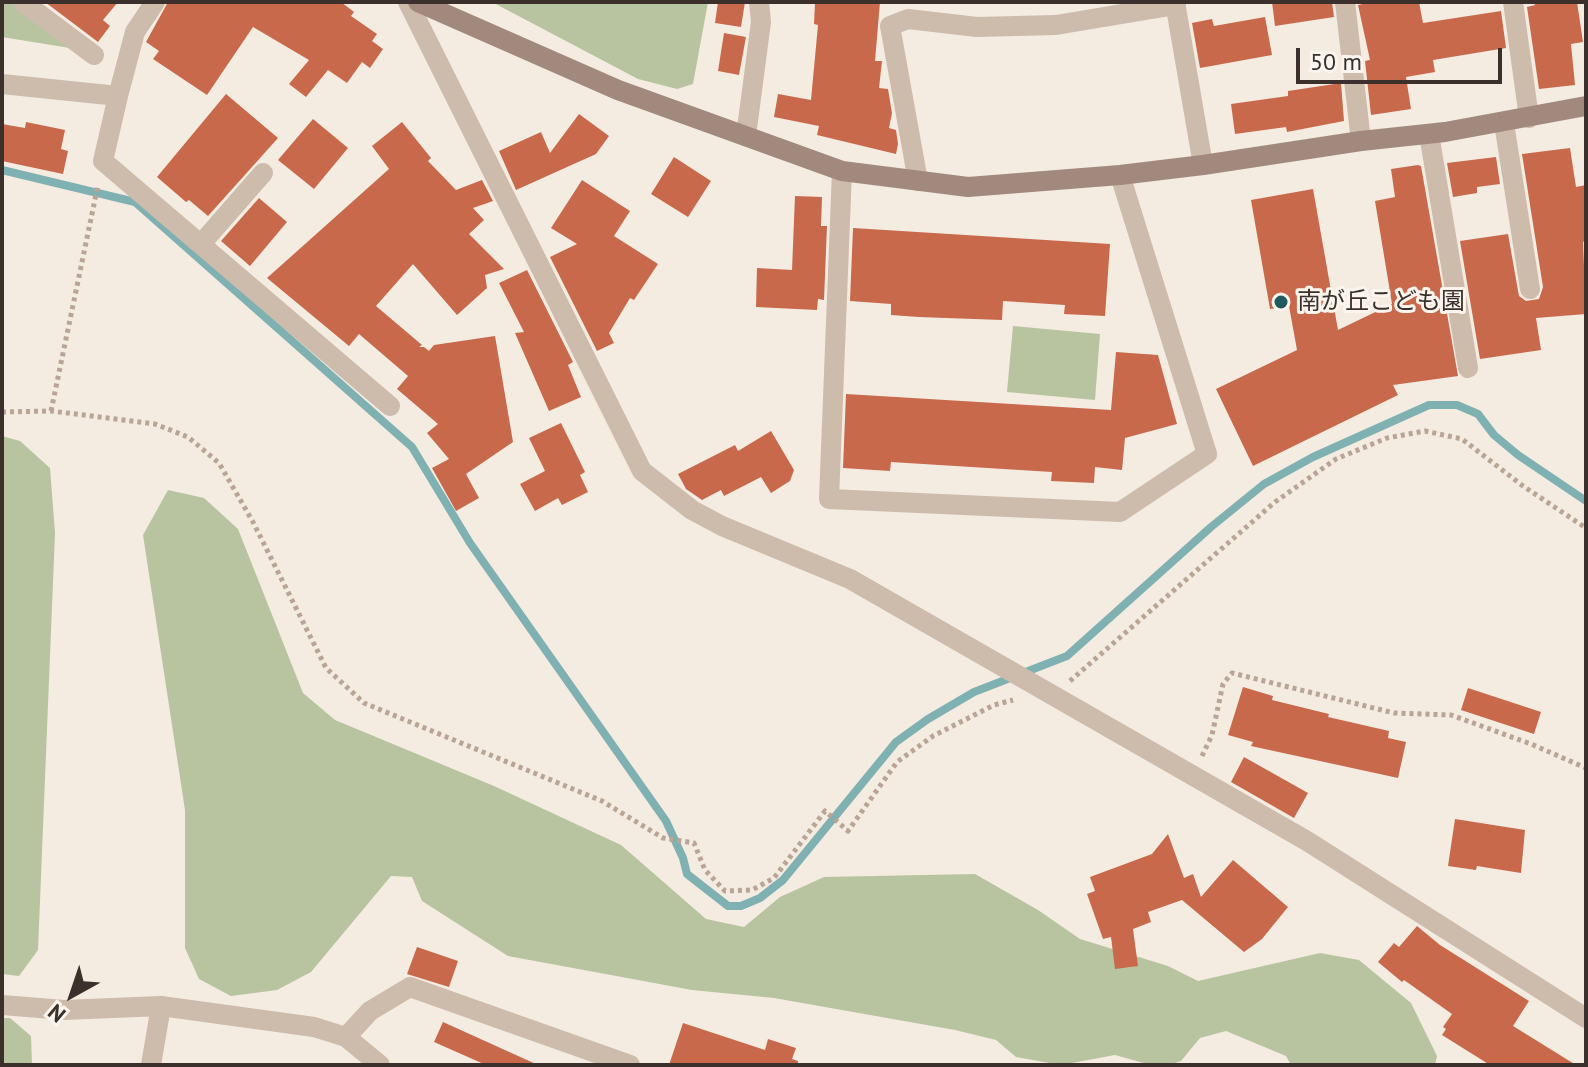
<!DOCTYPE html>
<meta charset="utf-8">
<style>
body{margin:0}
#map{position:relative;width:1588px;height:1067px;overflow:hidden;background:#f4ebe1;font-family:"PT Sans",sans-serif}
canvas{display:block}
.frame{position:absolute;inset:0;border:4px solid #3b302b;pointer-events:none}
.north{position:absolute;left:32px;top:955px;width:80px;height:80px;-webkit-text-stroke:6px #fbf5ee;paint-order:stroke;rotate:220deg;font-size:22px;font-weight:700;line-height:32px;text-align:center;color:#3b302b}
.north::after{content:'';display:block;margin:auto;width:28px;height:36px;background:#3b302b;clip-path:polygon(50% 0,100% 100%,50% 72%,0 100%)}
.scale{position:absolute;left:1296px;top:48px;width:206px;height:36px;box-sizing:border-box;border:4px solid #3b302b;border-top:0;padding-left:10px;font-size:24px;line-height:28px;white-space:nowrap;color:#3b302b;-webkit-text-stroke:6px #fbf5ee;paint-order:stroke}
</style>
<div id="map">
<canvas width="1588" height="1067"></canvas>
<div class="frame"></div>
<div class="north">N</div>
<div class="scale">50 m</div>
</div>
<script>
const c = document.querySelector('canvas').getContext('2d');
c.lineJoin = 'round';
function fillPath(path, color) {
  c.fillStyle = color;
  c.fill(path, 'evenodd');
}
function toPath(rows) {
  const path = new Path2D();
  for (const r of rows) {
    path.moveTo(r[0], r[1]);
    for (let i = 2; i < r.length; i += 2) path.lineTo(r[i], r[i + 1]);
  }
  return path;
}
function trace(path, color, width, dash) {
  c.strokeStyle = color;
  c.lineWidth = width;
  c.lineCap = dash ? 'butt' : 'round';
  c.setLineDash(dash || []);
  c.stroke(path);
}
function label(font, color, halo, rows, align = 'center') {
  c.font = font + ' "PT Sans","Noto Sans JP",sans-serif';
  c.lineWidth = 6;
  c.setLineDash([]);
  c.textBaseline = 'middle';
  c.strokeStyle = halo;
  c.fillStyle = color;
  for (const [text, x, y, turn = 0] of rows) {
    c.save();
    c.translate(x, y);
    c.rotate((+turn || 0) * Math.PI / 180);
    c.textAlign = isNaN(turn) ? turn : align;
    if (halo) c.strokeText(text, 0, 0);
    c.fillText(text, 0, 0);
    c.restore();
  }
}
fillPath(toPath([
 [2,2,11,2,76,49,2,37],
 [492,2,708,2,693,84,677,89,638,79],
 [1013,326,1100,334,1095,400,1007,392],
 [2,436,20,441,50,468,55,533,38,950,19,976,2,974],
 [168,490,204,498,238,529,303,693,335,720,494,786,621,845,706,919,744,927,780,897,824,877,975,874,1038,910,1080,939,1168,966,1198,981,1320,953,1359,960,1411,1003,1437,1056,1435,1065,1291,1065,1286,1056,1226,1031,1200,1038,1181,1061,1169,1065,1151,1065,1115,1055,1061,1065,1016,1057,996,1040,955,1030,774,998,692,990,508,956,422,901,412,877,391,876,311,972,277,990,231,996,199,979,185,948,185,810,143,535],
 [2,1018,10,1018,31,1036,32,1065,2,1065]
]), '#b8c4a0');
trace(toPath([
 [2,170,135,202,412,447,470,543,666,821,683,858,687,874,728,906,741,906,760,898,783,880,896,742,928,719,974,692,1067,656,1211,527,1264,484,1313,457,1429,405,1457,405,1478,414,1494,435,1518,455,1586,501]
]), '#7fb0b2', 8);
fillPath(toPath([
 [45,2,118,2,103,20,110,26,98,42],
 [168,2,341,2,354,12,351,16,377,34,372,41,383,49,370,68,362,62,347,83,328,70,306,97,289,84,309,60,253,27,207,95,153,59,159,51,146,42],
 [718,2,745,2,741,27,715,23],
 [815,2,880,2,875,61,882,61,879,88,888,89,892,113,889,128,896,130,898,144,896,154,817,135,819,126,774,117,778,94,811,100,818,25,814,24],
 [1272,2,1332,2,1334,17,1275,26],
 [1373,2,1419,2,1423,23,1501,11,1506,48,1433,60,1435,72,1406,77,1411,109,1371,115,1365,61,1370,60,1358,5],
 [1534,2,1577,2,1583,42,1571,44,1575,85,1539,89,1527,7,1535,5],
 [1265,17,1272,55,1200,68,1192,23,1212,19,1214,26],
 [724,33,746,37,739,75,718,71],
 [1341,83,1344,121,1287,132,1286,127,1235,134,1231,104,1288,96,1288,91],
 [226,94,278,138,208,216,189,200,186,202,157,177],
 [579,114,609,136,596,154,516,190,499,151,541,132,550,153],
 [313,119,348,148,314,189,278,160],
 [26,122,65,130,61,149,68,151,63,174,2,161,2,124,25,128],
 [402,122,431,158,428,161,456,190,482,180,493,201,473,208,484,220,469,234,504,269,485,275,487,288,457,315,413,264,376,306,422,345,419,347,424,347,429,351,434,345,495,336,513,442,466,474,479,498,456,511,432,468,449,459,427,433,438,424,397,389,408,376,359,334,349,346,267,278,389,169,372,146],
 [1570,148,1576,187,1586,185,1586,241,1583,242,1586,314,1536,318,1541,350,1480,359,1460,241,1508,234,1519,296,1526,301,1539,299,1543,287,1522,154],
 [674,157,711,181,688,217,651,194],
 [1496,157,1500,184,1477,187,1477,193,1453,197,1447,163],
 [1418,165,1421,166,1458,376,1393,385,1398,395,1253,466,1216,389,1297,350,1289,306,1270,309,1251,200,1313,189,1338,330,1392,304,1375,201,1395,197,1391,169],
 [582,180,630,211,614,236,658,264,634,300,630,298,609,333,614,343,597,351,550,257,577,244,551,228],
 [795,196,822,197,821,226,827,226,824,300,818,299,817,310,756,307,757,268,792,270],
 [259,198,287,222,250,266,221,241],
 [853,228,1110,244,1105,316,1064,314,1065,305,1003,301,1002,320,919,317,891,315,891,304,850,301],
 [527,270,573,362,568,365,581,397,549,411,515,333,524,332,499,283],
 [1116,352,1158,355,1177,424,1125,438,1122,470,1095,467,1094,483,1051,481,1052,472,891,462,890,471,843,468,846,394,1111,410],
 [561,423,585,472,580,475,588,492,562,505,558,498,535,511,520,484,545,471,529,438],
 [771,431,794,470,790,481,771,493,761,477,724,496,721,490,702,500,686,489,678,474,735,445,738,451],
 [1243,687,1273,696,1272,700,1329,714,1328,717,1389,731,1388,738,1406,742,1398,778,1251,746,1253,742,1228,735],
 [1468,688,1541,712,1534,734,1461,710],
 [1244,757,1308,793,1294,818,1231,782],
 [1455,819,1525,830,1521,873,1477,866,1476,870,1448,866],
 [1168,834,1184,878,1193,874,1201,897,1233,860,1288,907,1262,939,1244,952,1182,900,1148,912,1151,922,1133,929,1138,966,1115,969,1111,937,1103,939,1087,894,1095,891,1090,877,1152,854],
 [1417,926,1440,945,1529,1001,1513,1026,1576,1065,1490,1065,1442,1035,1446,1029,1443,1027,1452,1014,1404,980,1402,982,1378,962,1394,943,1399,947],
 [417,947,458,961,449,987,407,974],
 [443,1022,538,1065,486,1065,434,1042],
 [683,1023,765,1050,768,1039,796,1048,792,1059,798,1061,798,1065,669,1065]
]), '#c8694b');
trace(toPath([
 [51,411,98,185],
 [2,412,51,411,155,424,188,437,219,463,253,522,326,668,364,703,602,801,663,838,694,843,705,870,725,891,752,890,774,878,825,811,848,831,897,762,933,736,994,705,1013,700],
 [1070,681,1275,502,1336,459,1387,438,1425,431,1462,439,1523,486,1586,528],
 [1202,756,1212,735,1223,684,1232,673,1394,713,1451,715,1531,744,1586,768]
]), '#b9a596', 5, [4, 4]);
trace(toPath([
 [23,2,94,55],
 [408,2,642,471,692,510,722,526,850,579,1307,841,1586,1018],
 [1175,2,1203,165],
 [1345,2,1361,141],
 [1513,2,1529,118],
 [2,84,118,96,135,32,155,2],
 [118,96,103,161,390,406],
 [1504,123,1530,289],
 [1429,134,1468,368],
 [746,136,761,22,759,2],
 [842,171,829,499,1120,512,1207,454,1120,175],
 [918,181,890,26,908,19,977,27,1056,25,1176,5],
 [201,244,263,173],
 [2,1005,64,1010,161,1006,314,1027,346,1037,380,1065],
 [346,1037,370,1011,410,987,630,1065],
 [151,1065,161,1006]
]), '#cdbbac', 20);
trace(toPath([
 [418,2,618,90,842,171,968,187,1120,175,1203,165,1361,141,1445,132,1586,106]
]), '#a18a7d', 20);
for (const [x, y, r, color] of [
 [1281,302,8,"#1f5a5e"]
]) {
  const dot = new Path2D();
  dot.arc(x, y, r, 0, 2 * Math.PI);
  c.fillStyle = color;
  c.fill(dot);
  trace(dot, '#fbf5ee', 3);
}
label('24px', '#3b302b', '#fbf5ee', [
 ["南が丘こども園",1297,302]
], 'left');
</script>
